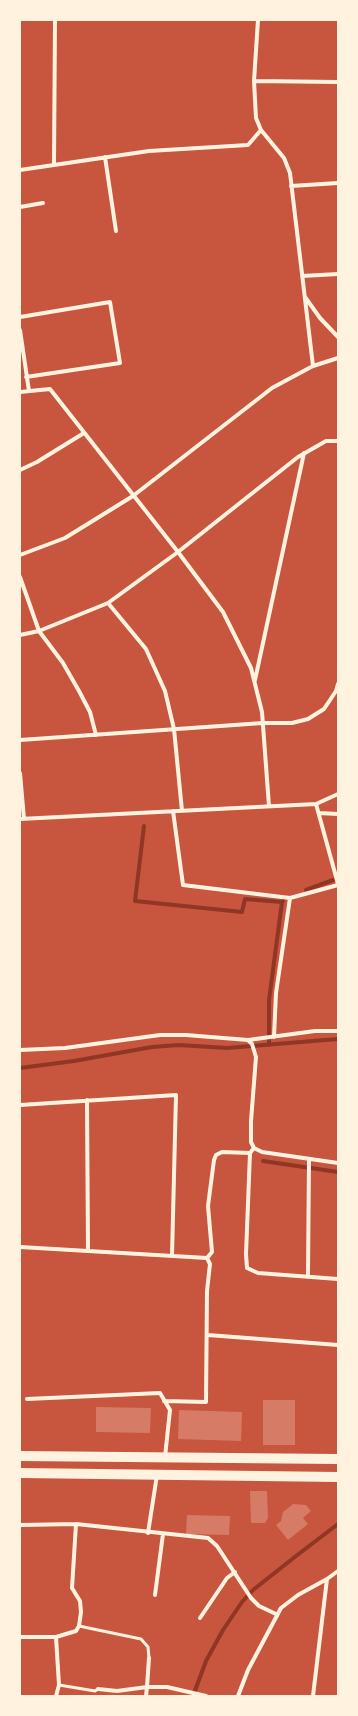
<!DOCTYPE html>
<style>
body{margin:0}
#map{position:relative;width:358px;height:1716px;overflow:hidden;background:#c8553d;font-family:Poppins,sans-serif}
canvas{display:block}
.frame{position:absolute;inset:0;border:21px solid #fff3e0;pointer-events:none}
</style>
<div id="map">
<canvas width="358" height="1716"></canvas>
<div class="frame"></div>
</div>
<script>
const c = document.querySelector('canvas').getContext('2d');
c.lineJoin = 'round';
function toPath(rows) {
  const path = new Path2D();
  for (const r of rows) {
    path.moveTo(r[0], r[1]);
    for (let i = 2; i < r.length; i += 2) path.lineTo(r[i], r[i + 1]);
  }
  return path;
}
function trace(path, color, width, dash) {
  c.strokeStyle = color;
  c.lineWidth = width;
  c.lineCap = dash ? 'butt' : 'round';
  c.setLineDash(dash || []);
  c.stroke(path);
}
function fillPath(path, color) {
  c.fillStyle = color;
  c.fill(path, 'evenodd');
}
trace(toPath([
 [144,826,135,901,242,912,245,899,282,902],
 [306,890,333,880],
 [269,1045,269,1000,282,902,283,901],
 [20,1068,74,1061,152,1047,179,1045,227,1048,338,1039],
 [263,1161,338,1172],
 [193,1696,206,1661,223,1630,242,1602,253,1590,296,1556,338,1524]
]), '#8f3625', 4);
fillPath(toPath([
 [263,1400,295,1400,295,1445,263,1445],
 [96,1407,151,1408,150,1433,96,1432],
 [179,1410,242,1412,241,1441,178,1439],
 [250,1491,267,1491,268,1518,265,1523,251,1523],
 [293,1504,306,1505,311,1511,303,1518,308,1524,288,1540,276,1525,281,1521,283,1512],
 [187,1515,230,1516,229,1535,186,1534]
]), '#d67c66');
trace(toPath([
 [79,1626,141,1639,148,1647,149,1658],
 [59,1685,95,1691,98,1689]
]), '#fff3e0', 3);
trace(toPath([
 [258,20,254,81,256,118,261,130,284,158,290,173,313,366],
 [254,81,338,82],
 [105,157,116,231],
 [54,164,55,20],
 [20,170,149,151,248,145,261,130],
 [291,186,338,183],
 [20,207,43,203],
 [302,276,338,274],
 [305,297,320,318,338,337],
 [20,317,110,302,120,363,26,377],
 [20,330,29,391],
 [20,392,50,389,178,552,223,612,251,668,262,712,269,806],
 [20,470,37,462,84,433],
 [20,555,65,538,133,496,272,388,313,366,338,358],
 [20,577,39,631,63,663,79,691,90,712,96,735],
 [108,603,146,649,165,691,174,729,182,811],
 [20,635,39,631,108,603,178,552,298,457,326,441,338,441],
 [255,680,304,453],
 [20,740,263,723,292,723,308,719,324,709,336,691,338,684],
 [20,773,24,819],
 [316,804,338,884],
 [173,811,183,885,290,898],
 [319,813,338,814],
 [20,819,316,804,338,794],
 [274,1037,276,993,290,898,338,885],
 [248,1040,315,1031,338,1031],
 [20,1050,65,1048,160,1035,186,1035,248,1040,252,1044,256,1057,251,1121,251,1142,254,1148,262,1152,338,1163],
 [87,1100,88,1251],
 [20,1105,176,1095,172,1256],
 [250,1153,246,1254,247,1268,258,1273,338,1279],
 [20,1247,207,1258,212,1252,208,1206,214,1160,216,1155,222,1152,250,1153,254,1148],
 [308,1276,309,1159],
 [208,1335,338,1345],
 [27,1399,160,1393,170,1410,165,1457],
 [164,1401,206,1402,207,1291,210,1264,207,1258],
 [20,1525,76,1524,208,1538,217,1546,251,1598,259,1606,276,1614],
 [148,1533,157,1475],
 [155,1595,163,1534],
 [200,1618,227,1578,235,1572],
 [20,1637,56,1637,76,1631,79,1626,81,1612,80,1601,72,1588,76,1524],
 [56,1637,59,1685,56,1696],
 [98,1689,117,1691,147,1687,149,1658],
 [146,1696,147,1687,167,1687,206,1696],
 [238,1696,248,1670,281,1608,298,1595,327,1579],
 [313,1696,327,1579,338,1571]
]), '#fff3e0', 4);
trace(toPath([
 [20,1456,338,1459],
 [20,1473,338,1477]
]), '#fff3e0', 10);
</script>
